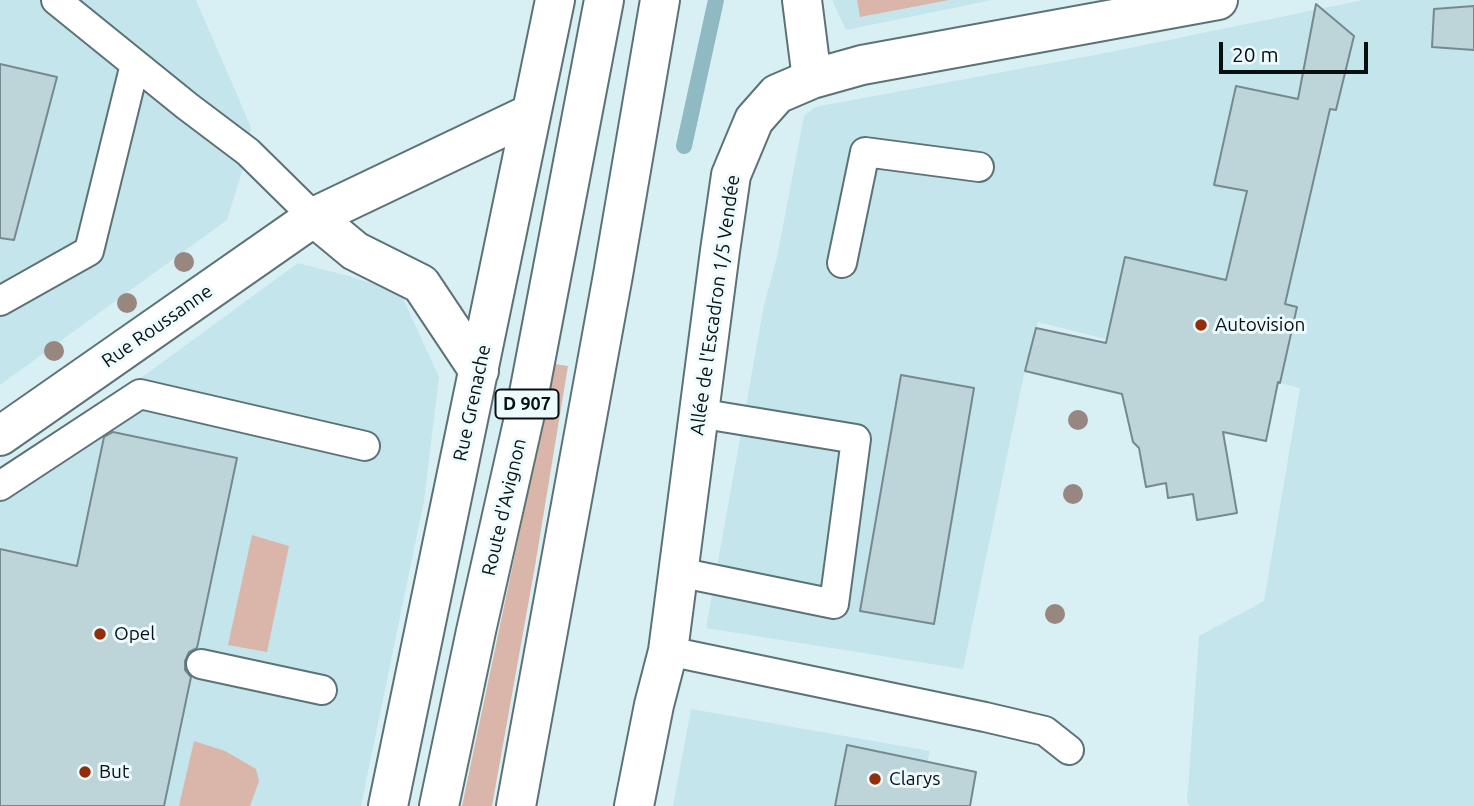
<!DOCTYPE html>
<meta charset="utf-8">
<style>
body{margin:0}
#map{position:relative;width:1474px;height:806px;overflow:hidden;background:#d8f0f4;font-family:Ubuntu,sans-serif}
canvas{display:block}
.scale{position:absolute;left:1219px;top:42px;width:149px;height:32px;box-sizing:border-box;border:4px solid #070f11;border-top:0;padding-left:9px;font-size:21px;line-height:24px;white-space:nowrap;color:#070f11;-webkit-text-stroke:5px #edfbfe;paint-order:stroke}
</style>
<div id="map">
<canvas width="1474" height="806"></canvas>
<div class="scale">20 m</div>
</div>
<script>
const c = document.querySelector('canvas').getContext('2d');
c.lineJoin = 'round';
function fillPath(path, color) {
  c.fillStyle = color;
  c.fill(path, 'evenodd');
}
function toPath(rows) {
  const path = new Path2D();
  for (const r of rows) {
    path.moveTo(r[0], r[1]);
    for (let i = 2; i < r.length; i += 2) path.lineTo(r[i], r[i + 1]);
  }
  return path;
}
function trace(path, color, width, dash) {
  c.strokeStyle = color;
  c.lineWidth = width;
  c.lineCap = dash ? 'butt' : 'round';
  c.setLineDash(dash || []);
  c.stroke(path);
}
function label(font, color, halo, rows, align = 'center') {
  c.font = font + ' Ubuntu,sans-serif';
  c.lineWidth = 6;
  c.setLineDash([]);
  c.textBaseline = 'middle';
  c.strokeStyle = halo;
  c.fillStyle = color;
  for (const [text, x, y, turn = 0] of rows) {
    c.save();
    c.translate(x, y);
    c.rotate((+turn || 0) * Math.PI / 180);
    c.textAlign = isNaN(turn) ? turn : align;
    if (halo) c.strokeText(text, 0, 0);
    c.fillText(text, 0, 0);
    c.restore();
  }
}
fillPath(toPath([
 [0,0,196,0,251,127,248,152,227,220,0,385],
 [832,0,992,0,846,30],
 [1363,0,1474,0,1474,806,1190,806,1187,802,1199,636,1264,601,1300,388,1038,322,1023,379,963,669,706,628,764,305,777,257,804,116,815,107,1110,52],
 [298,263,345,275,400,292,439,377,424,501,361,806,0,806,0,475,97,410],
 [691,709,930,751,917,806,673,806]
]), '#c5e5ec');
fillPath(toPath([
 [857,0,949,0,860,17],
 [555,364,568,366,535,566,492,806,462,806],
 [252,535,289,546,267,652,228,645],
 [194,741,225,751,256,769,259,781,250,806,179,806]
]), '#dab5a9');
trace(toPath([
 [684,146,716,0]
]), '#8fbac3', 16);
const building = toPath([
 [1316,4,1354,36,1336,110,1330,109,1285,304,1297,307,1280,383,1278,382,1266,441,1223,432,1237,513,1197,520,1193,494,1168,498,1166,483,1146,487,1139,448,1133,442,1122,394,1025,371,1036,328,1106,343,1125,257,1226,280,1247,191,1214,185,1236,86,1298,99,1316,4],
 [1474,6,1474,50,1432,47,1434,9,1474,6],
 [0,64,57,77,14,240,0,238,0,64],
 [901,375,974,388,934,624,860,611,901,375],
 [113,432,237,458,197,648,189,652,185,661,185,670,191,677,164,806,0,806,0,549,77,566,104,437,113,432],
 [847,745,976,772,970,806,835,806,847,745]
]);
fillPath(building, '#bdd4d9');
trace(building, '#758a8e', 2);
const service = toPath([
 [56,0,187,106,248,152,314,217],
 [842,263,865,152,979,167],
 [0,301,89,251,135,64],
 [0,486,140,394,365,446],
 [678,572,834,604,856,439,698,413],
 [668,651,985,717,1045,731,1069,750],
 [201,664,322,690]
]);
const minor = toPath([
 [802,0,812,79],
 [314,217,355,251,421,284,479,371],
 [0,436,314,217,530,114],
 [388,806,555,0],
 [634,806,654,705,668,651,720,251,731,175,754,120,777,94,812,79,862,65,1218,0]
]);
const primary = toPath([
 [439,806,476,631,526,409,604,0],
 [516,806,613,275,660,0]
]);
trace(service, '#5d7276', 32);
trace(minor, '#5d7276', 42);
trace(primary, '#5d7276', 42);
trace(service, '#fff', 28);
trace(minor, '#fff', 38);
trace(primary, '#fff', 38);
c.fillStyle = '#988680';
for (const [x, y] of [
 [184,262],
 [127,303],
 [54,351],
 [1078,420],
 [1073,494],
 [1055,614]
]) {
  c.beginPath();
  c.arc(x, y, 10, 0, 2 * Math.PI);
  c.fill();
}
for (const [x, y, r, color] of [
 [1201,325,7,"#942e08"],
 [100,634,7,"#942e08"],
 [85,772,7,"#942e08"],
 [875,779,7,"#942e08"]
]) {
  const dot = new Path2D();
  dot.arc(x, y, r, 0, 2 * Math.PI);
  c.fillStyle = color;
  c.fill(dot);
  trace(dot, '#edfbfe', 2.5);
}
for (const [x, y, w] of [
 [527,404,63]
]) {
  const box = new Path2D();
  box.roundRect(x - w / 2, y - 14.5, w, 29, 5);
  c.fillStyle = '#edfbfe';
  c.fill(box);
  trace(box, '#070f11', 2);
}
label('bold 18px', '#070f11', null, [
 ["D 907",527,404]
]);
label('19px', '#070f11', '#edfbfe', [
 ["Allée de l'Escadron 1/5 Vendée",715,305,-82],
 ["Rue Roussanne",157,326,-35],
 ["Rue Grenache",472,403,-78],
 ["Route d'Avignon",504,507,-77]
]);
label('19px', '#070f11', '#edfbfe', [
 ["Autovision",1215,325],
 ["Opel",114,634],
 ["But",99,772],
 ["Clarys",889,779]
], 'left');
</script>
